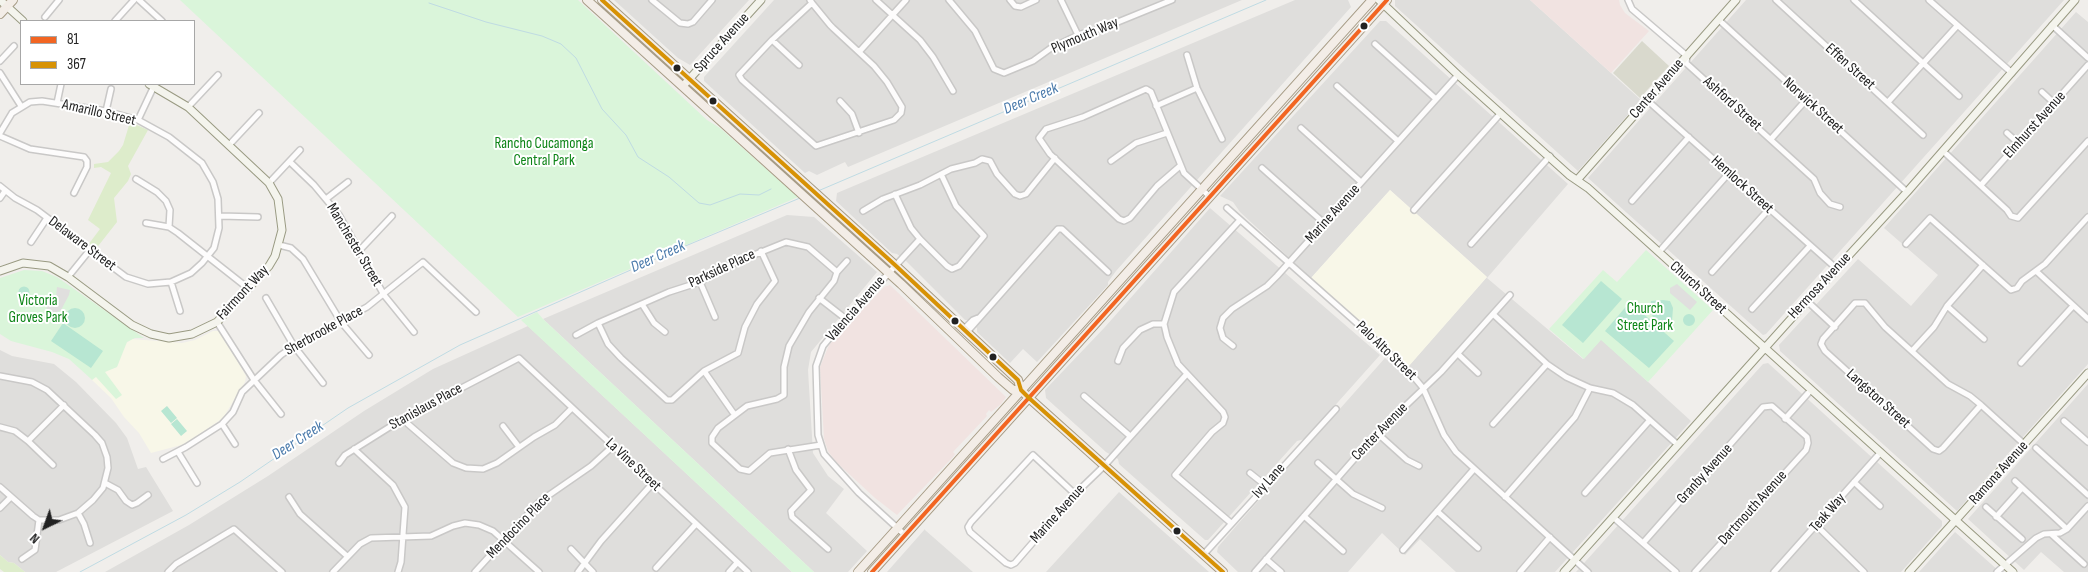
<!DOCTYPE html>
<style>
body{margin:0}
#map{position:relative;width:2088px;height:572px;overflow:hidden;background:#f0eeeb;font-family:"Sofia Sans Condensed",sans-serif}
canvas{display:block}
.legend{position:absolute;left:20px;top:20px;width:175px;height:65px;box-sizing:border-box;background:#fff;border:1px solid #a7a7a7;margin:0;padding:6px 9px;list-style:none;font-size:15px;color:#222}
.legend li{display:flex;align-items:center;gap:10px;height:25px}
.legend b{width:25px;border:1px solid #a7a7a7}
.north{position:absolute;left:20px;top:502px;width:50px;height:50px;-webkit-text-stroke:4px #fff;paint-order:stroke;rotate:222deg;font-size:14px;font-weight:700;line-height:20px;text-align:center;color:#222}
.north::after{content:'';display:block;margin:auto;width:18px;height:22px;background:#222;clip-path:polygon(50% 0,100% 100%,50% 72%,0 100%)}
</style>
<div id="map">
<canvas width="2088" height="572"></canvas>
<ul class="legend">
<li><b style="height:6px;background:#f26522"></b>81</li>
<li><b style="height:6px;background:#d79205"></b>367</li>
</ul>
<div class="north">N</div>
</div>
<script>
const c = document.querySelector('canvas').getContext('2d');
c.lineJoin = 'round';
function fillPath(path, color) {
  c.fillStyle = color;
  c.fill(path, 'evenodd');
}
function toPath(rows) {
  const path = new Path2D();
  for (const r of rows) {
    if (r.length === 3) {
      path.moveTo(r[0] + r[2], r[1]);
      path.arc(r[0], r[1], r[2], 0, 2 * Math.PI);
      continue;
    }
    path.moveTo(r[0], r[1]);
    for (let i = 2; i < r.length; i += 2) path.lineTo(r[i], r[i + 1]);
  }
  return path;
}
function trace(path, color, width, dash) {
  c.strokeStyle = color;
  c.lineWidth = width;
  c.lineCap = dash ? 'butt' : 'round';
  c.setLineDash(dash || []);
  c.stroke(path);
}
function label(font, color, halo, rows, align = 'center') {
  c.font = font + ' "Sofia Sans Condensed",sans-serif';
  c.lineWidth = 4;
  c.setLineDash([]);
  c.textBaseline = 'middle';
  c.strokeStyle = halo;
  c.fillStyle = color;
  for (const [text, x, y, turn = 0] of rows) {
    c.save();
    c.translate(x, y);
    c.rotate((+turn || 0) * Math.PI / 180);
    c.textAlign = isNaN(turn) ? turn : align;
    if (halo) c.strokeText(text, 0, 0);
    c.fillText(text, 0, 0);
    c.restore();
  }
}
fillPath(toPath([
 [614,0,749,0,690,65,678,58],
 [774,0,1242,0,848,167,845,162,817,175,809,171,805,173,704,81,704,77],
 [1295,0,1348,0,1351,7,1116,271,1108,282,1108,285,1037,362,1023,349,1010,363,977,332,977,328,968,320,965,320,906,261,897,254,892,253,836,201,837,193],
 [1395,0,1530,0,1641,100,1578,171,1395,6],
 [1746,0,2064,0,1766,334,1763,335,1588,178],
 [2076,12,2088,22,2088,364,1957,511,1780,351,1779,345,1858,259,1911,306,1938,275,1884,228],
 [1380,21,1386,21,1568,184,1487,278,1583,359,1601,339,1691,421,1555,572,1456,572,1420,539,1405,555,1382,533,1348,572,1238,572,1217,552,1218,547,1237,525,1385,358,1402,373,1487,277,1390,190,1311,278,1240,212,1233,202,1220,196],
 [1210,208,1380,355,1305,439,1297,441,1208,540,1205,540,1119,464,1118,459,1106,452,1046,398,1045,390,1105,327],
 [787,215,814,217,877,272,811,352,808,370,813,453,828,476,844,489,826,513,867,551,848,572,814,572,543,319],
 [528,326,792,572,105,572,189,525,268,476,364,411,433,369],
 [0,350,12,356,54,364,76,382,116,423,127,438,138,469,146,467,173,511,56,572,25,572,14,563,8,562,0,555],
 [1768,363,1942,521,1942,526,1901,572,1576,572,1763,364],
 [2088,384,2088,572,2064,572,2041,552,2024,570,1968,519],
 [1119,492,1209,572,1046,572],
 [925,529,925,530,973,572,887,572],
 [1955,532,2000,572,1919,572]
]), '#dfdedc');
fillPath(toPath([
 [1530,0,1619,0,1620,5,1625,13,1649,31,1611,73],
 [890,285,1006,397,1001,404,991,412,989,410,986,414,987,416,953,452,955,454,953,457,897,515,875,498,835,461,828,451,824,439,820,367,829,345,884,287]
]), '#f1e3e1');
fillPath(toPath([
 [1390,190,1487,277,1409,366,1311,278],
 [213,331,219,331,223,337,246,376,245,382,223,418,185,444,151,453,139,433,124,417,111,398,92,380,100,373,117,367,125,344,132,339,182,343,195,340]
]), '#f8f7e8');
fillPath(toPath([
 [1642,41,1669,66,1640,98,1613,73]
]), '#d9d9cd');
fillPath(toPath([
 [130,122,148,130,128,166,131,174,128,181,114,198,117,222,95,250,88,245,100,229,88,220,111,173,101,167,94,168,94,164,108,162,119,151,123,145],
 [0,555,8,562,14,563,25,572,4,572,0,569]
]), '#ddeccb');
fillPath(toPath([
 [180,0,578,0,707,120,720,128,798,197,518,317],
 [1646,250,1713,310,1648,382,1601,340,1584,359,1549,329,1603,270,1617,282],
 [24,270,42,271,57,277,144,338,135,338,127,342,117,367,105,372,122,395,116,399,96,377,92,380,90,378,69,359,52,352,11,341,0,334,0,278],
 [537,312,543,319,814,572,792,572,521,320]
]), '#daf5da');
fillPath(toPath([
 [1601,281,1622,299,1583,343,1562,325],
 [24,292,5.5],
 [1663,300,1670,301,1673,308,1672,321,1662,323,1654,319,1650,311,1651,301],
 [1630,302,1674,341,1649,368,1605,331],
 [75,318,10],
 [1689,320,6],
 [63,323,103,351,91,368,51,341],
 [167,406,177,418,171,423,161,411],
 [177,419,187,431,181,436,171,424]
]), '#b7e6d2');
fillPath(toPath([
 [1677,284,1697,302,1690,310,1670,293,1670,288],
 [57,287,70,290,69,295,61,310,49,316,46,305,56,297]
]), '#e0dfde');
trace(toPath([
 [429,3,486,22,542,36,561,44,576,58,602,109,626,135,638,157,669,177,699,203,710,205,740,194,759,195,771,189],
 [818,191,1266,0],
 [80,572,186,515,240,482,348,408,460,345,683,247,800,198]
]), '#bfdbe3', 1);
const street = toPath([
 [139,0,162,21],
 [652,0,680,23,688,24,693,22,712,0],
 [810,0,812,3,830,25,833,28,874,66,887,82,902,107,901,113,894,120,816,146,742,80,739,75,772,40,812,3],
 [876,0,920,40,933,57,953,91],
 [949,0,975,31,994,69,1004,73,1033,61,1051,48,1078,35,1113,24,1172,0],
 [1010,0,1015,6,1021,7,1036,0],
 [1061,0,1078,35],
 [1628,0,1632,9,1687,56,1686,63,1814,179,1820,193,1830,204,1840,207],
 [1776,0,1923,135],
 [1854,0,1959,96],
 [1929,0,2012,73],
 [45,17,59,0],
 [1719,20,1907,192],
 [115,21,134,0],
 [2052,25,2088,58],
 [772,40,799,65],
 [1375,44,1436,99],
 [859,52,906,0],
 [1187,55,1197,88,1222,139],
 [0,61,14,46],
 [0,73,21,106],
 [1337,86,1398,141],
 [2042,92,2054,103],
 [840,101,852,114,859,133],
 [1648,101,1837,269],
 [1888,102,1957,26],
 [57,103,61,84],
 [1156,106,1197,88],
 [188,107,218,75],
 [106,111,111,89],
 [138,120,154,86],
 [1301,128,1361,182],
 [0,133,12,113,30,102,42,101,106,111,138,120,169,137,202,163,213,182,218,199,219,228,214,248,202,263,191,273,171,282,148,284,126,277,37,210,15,198,0,186],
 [2007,133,2018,143],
 [0,136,30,149,84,157,87,161,87,167,74,193],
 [1771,139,1806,100],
 [230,144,259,113],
 [1943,151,2007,210,2011,216,2018,218,2088,141],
 [1111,161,1136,143,1167,133],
 [290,162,314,185,339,215,384,295,414,332],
 [1180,166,1157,186,1130,218,1124,221,1119,219,1050,154,1039,138,1046,129,1083,117,1146,89,1151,92,1184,173,1209,196],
 [1262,168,1324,223],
 [136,179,157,192,166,201,170,210,169,227],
 [269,183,300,150],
 [1981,185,2088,65],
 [895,194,911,228,920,239,947,266,952,269,959,266,984,236,956,206,941,174],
 [0,198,5,191],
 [326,199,348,182],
 [1632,201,1689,137],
 [1227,208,1359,325,1413,376,1423,388,1444,435,1456,452,1588,572],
 [1414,210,1501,113],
 [863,211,883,199,920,185,951,169,975,163,982,159,990,161,997,174,1015,194,1020,196,1026,194,1055,158],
 [220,216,258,217],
 [146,223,169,227,178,233,249,289],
 [31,242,47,218],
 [1471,244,1550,156],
 [1906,244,1930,218,2011,290,2017,288,2022,281,2045,264,2088,217],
 [279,245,291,248,303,259,341,322,369,355],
 [359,251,392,216],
 [1659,252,1729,173],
 [2036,271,2088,319],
 [1712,272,1769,209],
 [68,277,89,251],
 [171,282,180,311],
 [700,282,715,317],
 [266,298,294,346,323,383],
 [819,298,846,319],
 [1807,301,1835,327],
 [642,304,654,323,665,332],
 [1947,306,1984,339],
 [1752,309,1810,246],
 [1494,315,1547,364,1566,377,1590,388,1613,393,1633,405,1678,445],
 [217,322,254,380,281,414],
 [598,323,608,344,621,358,667,400,672,400,704,371,738,353,745,327,757,304,775,281,761,251],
 [963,330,973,320,978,318],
 [966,333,1058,229,1062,229,1108,272],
 [576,335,598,323,669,292,700,282,734,263,786,242,808,247,837,272],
 [1233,346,1223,338,1220,328,1223,318,1232,309,1267,286,1277,276,1458,75],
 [1912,351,1934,327,1947,306,1983,265],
 [1458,354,1478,373],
 [1118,361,1123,348,1140,330,1153,324,1164,324],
 [2021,363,2073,306],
 [704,371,734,414],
 [0,376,32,382,47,390,95,435,102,443,107,457,108,468,103,488,93,500,78,513,59,520,39,520,33,516,0,487],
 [1084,396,1130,436],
 [1981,405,1943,448,1939,451,1933,449,1825,351,1821,344,1823,339,1855,303,1865,303,1885,327,1948,384,1970,396,1981,405,2024,444],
 [404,418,408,424,453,463,466,468,483,469,497,463,534,437,555,425,572,408],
 [1785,419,1810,391],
 [2064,421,2088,442],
 [222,424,235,444],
 [1493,424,1547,364],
 [503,426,519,447],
 [0,427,15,431,28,441,53,465],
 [1377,433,1407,460,1419,466],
 [28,441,64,405],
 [821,445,770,453,749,471,740,469,712,443,712,437,718,428,747,406,777,399,784,395,784,367,789,346,809,312,834,281,837,272,847,261],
 [2036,448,2088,495],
 [354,449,393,485,405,507,401,562,398,572],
 [788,449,796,470,811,490,791,511,792,517,828,549],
 [178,452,197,483],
 [163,459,186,447,222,424,233,412,242,392,281,355,294,346,367,307,423,262,476,312],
 [339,463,345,455,404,418,519,358,748,572],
 [1318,463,1353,494,1382,508],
 [1250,473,1265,485],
 [2015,481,2067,529],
 [1854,482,1880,506],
 [105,483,118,490,126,501,132,505,137,503,148,495],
 [1585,493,1650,420],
 [1075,494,1033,455,971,522,968,527,970,532,1006,563,1011,565,1015,563,1075,494,1104,466,1186,375],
 [289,497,300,514,347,556],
 [1505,497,1575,417,1590,388],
 [1986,507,2022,539],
 [0,508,11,497],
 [1437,511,1478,548],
 [78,513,84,524,90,543],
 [1304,516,1343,551],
 [1613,517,1676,572],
 [1996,517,2022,488],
 [1231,523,1175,475,1212,432,1223,423,1225,417,1223,412,1178,364,1167,337,1164,324,1174,292,1240,220],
 [1817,526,1864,572],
 [2051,534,2084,564],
 [905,535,859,493,824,454,818,435,816,366,823,346,833,334,920,239],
 [1643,543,1763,407,1772,406,1807,437,1808,443,1806,450,1695,572],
 [571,549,593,572],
 [1403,550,1474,469],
 [1204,554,1336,409],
 [22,559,35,550,39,520],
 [1266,559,1281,572],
 [656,568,696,524],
 [168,572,176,564,234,529,282,572],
 [333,572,360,544,371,538,431,536,453,526,465,523,479,525,493,531,539,572],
 [475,572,539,502,591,466,613,446],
 [578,572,601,541,653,483],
 [729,572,737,563],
 [1255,572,1377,433,1441,372,1510,295],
 [1520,572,1550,537],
 [1774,572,1881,452],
 [1997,572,2036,538,2044,534,2060,533,2067,529,2088,506]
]);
const secondary = toPath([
 [0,0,23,21],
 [1379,0,1458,75,1569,175,1588,188,2013,572],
 [683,86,761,0],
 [1578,179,1736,0],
 [0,271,23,263,49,266,68,277,132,325,151,334,169,338,192,334,217,322,269,266,275,256,282,230,278,199,269,183,188,107,149,84],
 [1564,572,1807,301,1907,192,2075,0],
 [1909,572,2088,373]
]);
const primary = toPath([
 [587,0,901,284,998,377,1013,390,1021,390],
 [602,0,895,265,1018,380,1021,390,1029,398,1223,572],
 [0,14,13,0],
 [858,572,1372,0],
 [872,572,1387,0]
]);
trace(street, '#c9c8c7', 8);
trace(secondary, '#999a82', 9);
trace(primary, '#a79c86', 10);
trace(street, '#fdfcfc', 5);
trace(secondary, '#f4f4ed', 7);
trace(primary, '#f3ede7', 8);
trace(toPath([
 [872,572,1387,0]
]), '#f26522', 4);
trace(toPath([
 [602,0,895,265,1018,380,1021,390,1029,398,1223,572]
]), '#d79205', 4);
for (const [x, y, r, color] of [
 [1364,26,4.5,"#222"],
 [677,68,4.5,"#222"],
 [713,101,4.5,"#222"],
 [955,321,4.5,"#222"],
 [993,357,4.5,"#222"],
 [1177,531,4.5,"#222"]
]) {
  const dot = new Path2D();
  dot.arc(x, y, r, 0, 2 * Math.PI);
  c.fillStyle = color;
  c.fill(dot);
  trace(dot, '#fff', 2);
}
label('15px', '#222', '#fff', [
 ["Plymouth Way",1085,36,-23],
 ["Spruce Avenue",722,43,-48],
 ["Effen Street",1850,67,42],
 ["Center Avenue",1657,89,-49],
 ["Ashford Street",1732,104,42],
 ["Norwick Street",1813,106,42],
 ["Amarillo Street",99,113,13],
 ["Elmhurst Avenue",2035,125,-48],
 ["Hemlock Street",1742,185,42],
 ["Marine Avenue",1333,214,-48],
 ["Delaware Street",82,244,37],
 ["Manchester Street",354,245,59],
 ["Parkside Place",722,269,-25],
 ["Hermosa Avenue",1820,286,-47],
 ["Church Street",1698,288,42],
 ["Fairmont Way",243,293,-47],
 ["Valencia Avenue",856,309,-49],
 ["Sherbrooke Place",324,331,-29],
 ["Palo Alto Street",1386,351,44],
 ["Langston Street",1878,399,42],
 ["Stanislaus Place",426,407,-29],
 ["Center Avenue",1380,432,-46],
 ["La Vine Street",633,465,43],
 ["Ramona Avenue",1999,473,-48],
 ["Granby Avenue",1705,474,-48],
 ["Ivy Lane",1269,481,-48],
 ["Dartmouth Avenue",1753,508,-48],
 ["Teak Way",1828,513,-49],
 ["Marine Avenue",1058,514,-48],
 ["Mendocino Place",519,526,-46]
]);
label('15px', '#0c8416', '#fff', [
 ["Rancho Cucamonga",544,144],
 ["Central Park",544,161],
 ["Victoria",38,301],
 ["Groves Park",38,318],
 ["Church",1645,309],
 ["Street Park",1645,326]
]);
label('italic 16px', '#4a7aab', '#fff', [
 ["Deer Creek",1031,99,-23],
 ["Deer Creek",658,257,-24],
 ["Deer Creek",298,441,-33]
]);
</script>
